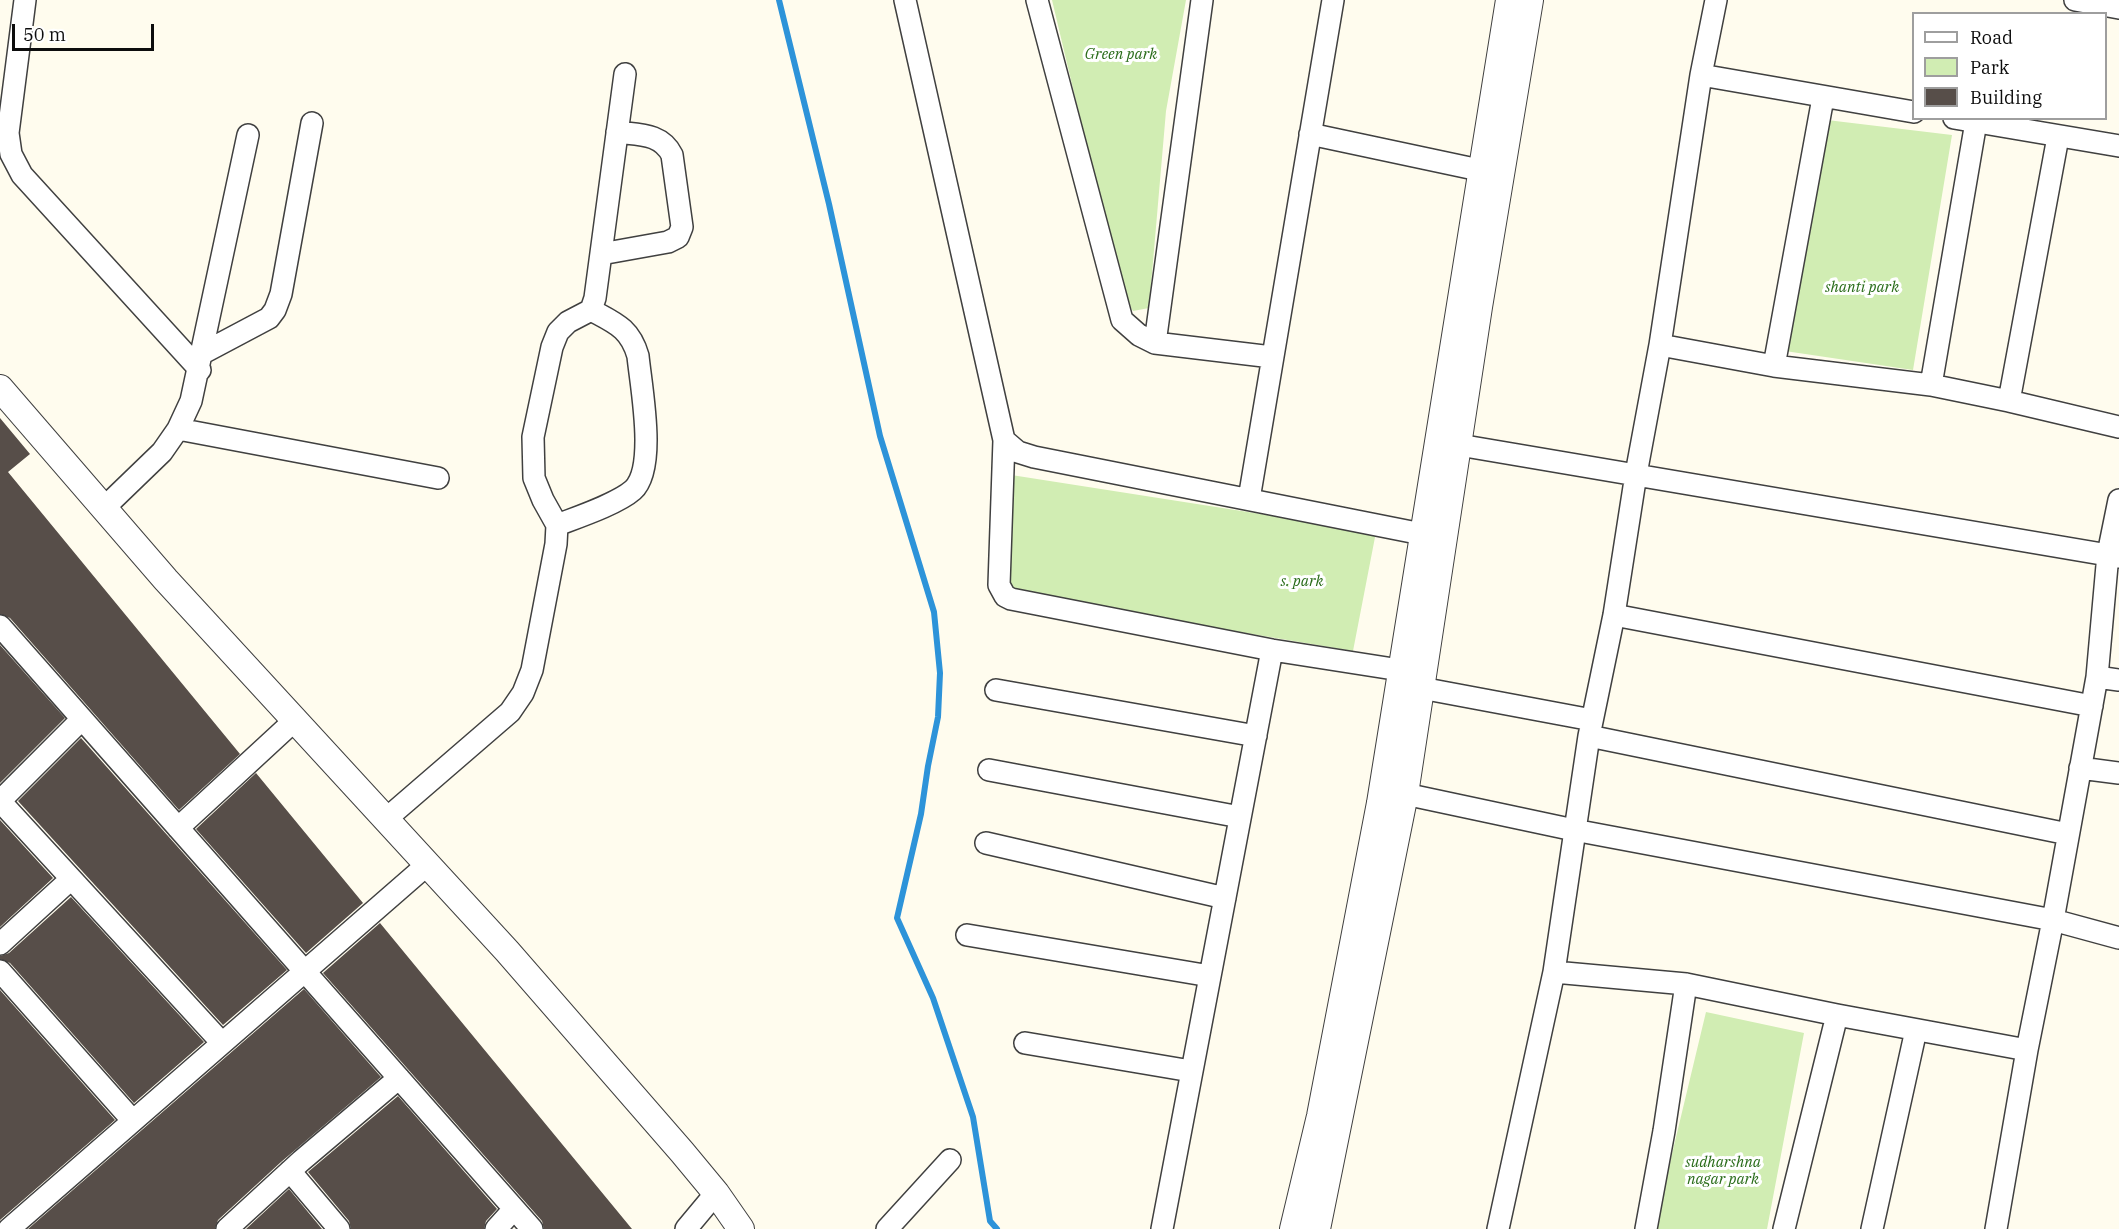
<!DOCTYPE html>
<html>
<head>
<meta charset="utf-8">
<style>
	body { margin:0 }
	#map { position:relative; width:2119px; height:1229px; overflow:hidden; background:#fffcee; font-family:"IBM Plex Serif",serif }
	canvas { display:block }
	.legend { position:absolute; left:1912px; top:12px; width:195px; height:108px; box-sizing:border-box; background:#fff; border:2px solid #9e9e9e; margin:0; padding:8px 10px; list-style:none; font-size:18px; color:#0d0d0d }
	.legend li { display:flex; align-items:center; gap:12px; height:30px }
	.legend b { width:30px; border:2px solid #9e9e9e }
	.scale { position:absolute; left:12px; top:24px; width:142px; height:27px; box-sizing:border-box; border:3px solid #0d0d0d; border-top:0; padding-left:8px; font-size:18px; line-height:21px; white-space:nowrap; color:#0d0d0d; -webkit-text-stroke:4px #fff; paint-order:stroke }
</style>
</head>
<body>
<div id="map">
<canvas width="2119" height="1229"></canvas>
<ul class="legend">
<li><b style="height:8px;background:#fff"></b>Road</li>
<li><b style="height:16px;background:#d1edb3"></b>Park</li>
<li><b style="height:16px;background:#574e49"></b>Building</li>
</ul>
<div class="scale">50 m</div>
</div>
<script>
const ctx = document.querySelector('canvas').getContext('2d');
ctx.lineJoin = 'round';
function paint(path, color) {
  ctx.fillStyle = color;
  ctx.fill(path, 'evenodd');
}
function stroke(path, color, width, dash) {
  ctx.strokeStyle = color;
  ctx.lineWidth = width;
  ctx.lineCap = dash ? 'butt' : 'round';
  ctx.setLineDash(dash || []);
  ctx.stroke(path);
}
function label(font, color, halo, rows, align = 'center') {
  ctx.font = font + ' "IBM Plex Serif",serif';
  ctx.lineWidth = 6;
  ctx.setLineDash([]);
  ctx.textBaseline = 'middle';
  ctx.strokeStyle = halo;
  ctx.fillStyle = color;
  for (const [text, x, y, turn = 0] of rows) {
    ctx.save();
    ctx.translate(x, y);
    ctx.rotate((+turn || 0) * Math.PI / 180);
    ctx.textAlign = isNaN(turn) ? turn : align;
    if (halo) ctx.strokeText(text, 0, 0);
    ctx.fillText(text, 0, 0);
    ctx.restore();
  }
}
const green = new Path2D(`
	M 1052,0 L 1186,0 L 1166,111 L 1149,308 L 1133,311 L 1122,295 Z
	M 1827,120 L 1952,135 L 1913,370 L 1785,351 Z
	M 1005,474 L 1376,532 L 1353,651 L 990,590 Z
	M 1706,1012 L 1804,1033 L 1767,1229 L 1654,1229 Z`);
const stream = new Path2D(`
	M 779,0 L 829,204 L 880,436 L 934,612 L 940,673 L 938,717 L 928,766 L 921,814 L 897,918 L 933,998 L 973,1117 L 990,1221 L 997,1229`);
const building = new Path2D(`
	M 0,418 L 30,454 L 8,472 L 240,754 L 179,810 L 10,618 L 0,614 Z
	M 0,645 L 65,718 L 0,783 Z
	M 81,738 L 287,970 L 223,1025 L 18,801 Z
	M 256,773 L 363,903 L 306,953 L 196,829 Z
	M 0,820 L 53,878 L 0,927 Z
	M 71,897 L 204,1042 L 134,1103 L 10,963 L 0,959 L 0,956 L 9,953 Z
	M 380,923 L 632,1229 L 544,1229 L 542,1221 L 323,973 Z
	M 304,989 L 381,1077 L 281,1162 L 218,1220 L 215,1229 L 28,1229 Z
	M 0,990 L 115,1120 L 0,1220 Z
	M 398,1096 L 497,1209 L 486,1221 L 484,1229 L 351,1229 L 349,1221 L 308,1172 Z
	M 289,1189 L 322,1229 L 246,1229 Z`);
const minor = new Path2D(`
	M 25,0 L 8,133 L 11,154 L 22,175 L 200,370
	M 905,0 L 1004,440 L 1018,452 L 1034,457 L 1437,537
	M 1037,0 L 1122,320 L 1139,335 L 1155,343 L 1272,357
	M 2075,0 L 2119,8
	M 1701,75 L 1914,112
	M 1954,118 L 2119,146
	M 1310,134 L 1498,174
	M 601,254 L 668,242 L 678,237 L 682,227 L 672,155 C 661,133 639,135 617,132
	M 1155,343 L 1202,0
	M 1660,345 L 1774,366 L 1931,385 L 2009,401 L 2119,427
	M 203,353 L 269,318 L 275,310 L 281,294 L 312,123
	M 1774,366 L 1823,98
	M 1931,385 L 1976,122
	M 2009,401 L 2058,137
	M 178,429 L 438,478
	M 1004,440 L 999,585 L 1005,596 L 1011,599 L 1272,650 L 1400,670
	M 1459,445 L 2119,557
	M 1249,499 L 1333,0
	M 104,508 L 162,452 L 178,429 L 191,401 L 248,135
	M 557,525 C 578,517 617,504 633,490 C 657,468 641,387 638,356 C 630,328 615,323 591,310
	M 1614,615 L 2092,706
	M 0,626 L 532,1229
	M 2097,677 L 2119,680
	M 1421,688 L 1592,720
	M 996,690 L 1256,736
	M 82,719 L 0,801 L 222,1043
	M 1589,736 L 2068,834
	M 2080,768 L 2119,773
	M 989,770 L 1240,817
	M 1405,794 L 1574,830 L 2053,920 L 2119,938
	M 386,819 L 510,712 L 523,693 L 532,670 L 556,544 L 557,525 L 543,500 L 534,478 L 533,437 L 552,347 L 558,332 L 568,322 L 591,310 L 595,298 L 625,74
	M 178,828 L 295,720
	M 986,843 L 1225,898
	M 967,935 L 1210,976
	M 0,944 L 71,879
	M 0,971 L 133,1121
	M 1554,972 L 1686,984 L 1837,1015 L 2027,1050
	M 1025,1043 L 1191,1071
	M 290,1171 L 339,1229
	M 9,1229 L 428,864
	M 227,1229 L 301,1161 L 399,1078
	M 496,1229 L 514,1209
	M 686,1229 L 716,1193
	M 887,1229 L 950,1160
	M 1162,1229 L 1272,650
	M 1498,1229 L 1554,972 L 1589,736 L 1614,615 L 1636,474 L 1660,345 L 1701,75 L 1716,0
	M 1646,1229 L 1664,1131 L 1686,984
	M 1784,1229 L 1837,1015
	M 1872,1229 L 1916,1030
	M 1996,1229 L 2027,1050 L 2053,920 L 2097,677 L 2108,554 L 2119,500`);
const tertiary = new Path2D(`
	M 0,388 L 166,580 L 507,951 L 682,1152 L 716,1193 L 741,1229
	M 1293,1229 L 1320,1116 L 1380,803 L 1509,0
	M 1317,1229 L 1405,794 L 1479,307 L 1530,0`);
const parkNames = [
	["Green park",1121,55],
	["shanti park",1862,288],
	["s. park",1302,582],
	["sudharshna",1723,1163],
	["nagar park",1723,1180]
];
paint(green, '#d1edb3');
stroke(stream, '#2d93d9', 6);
paint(building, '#574e49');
stroke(minor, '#404040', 24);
stroke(tertiary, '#404040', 28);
stroke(minor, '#fff', 21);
stroke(tertiary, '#fff', 26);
label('italic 15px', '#286b18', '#fff', parkNames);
</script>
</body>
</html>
